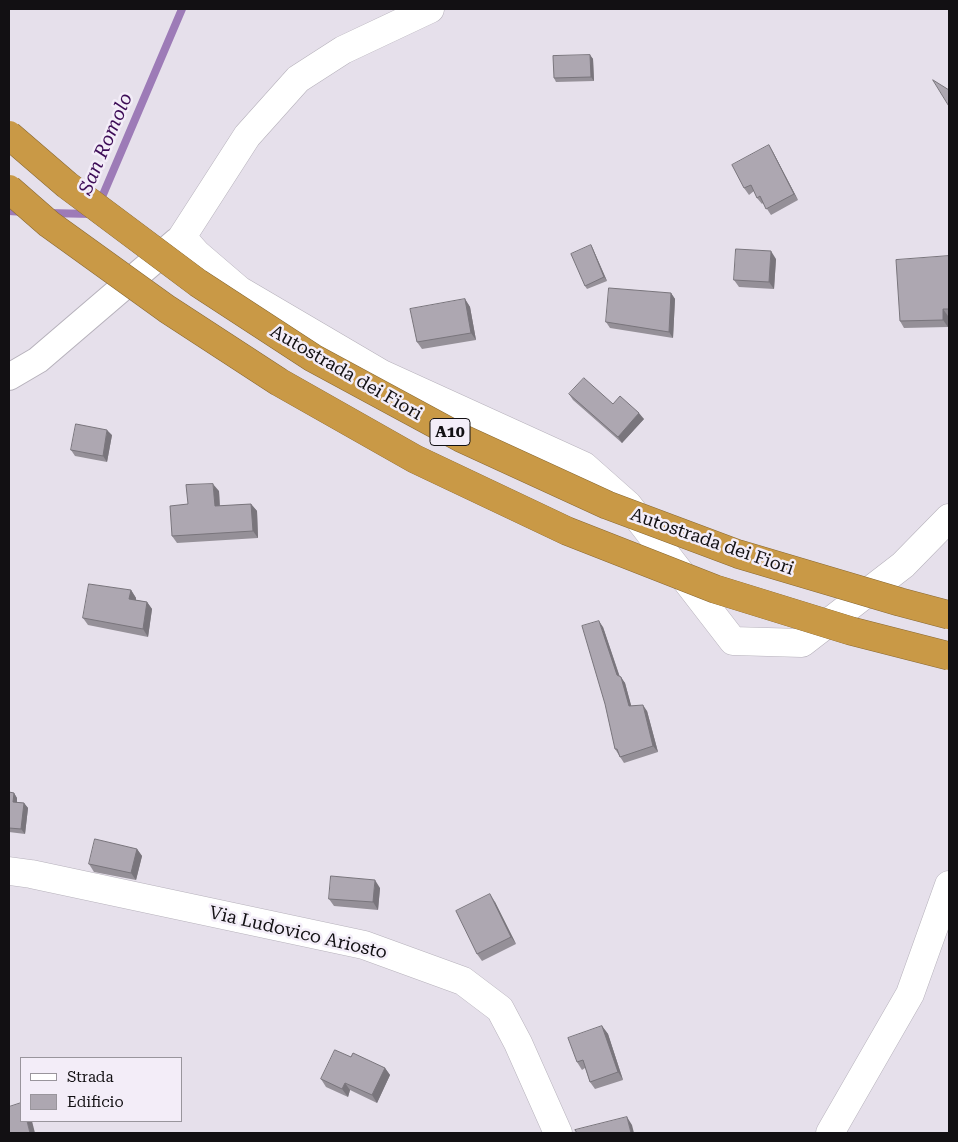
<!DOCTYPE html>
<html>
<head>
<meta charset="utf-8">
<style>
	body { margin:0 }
	#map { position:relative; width:958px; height:1142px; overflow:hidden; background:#e6e0eb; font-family:"Roboto Serif",serif }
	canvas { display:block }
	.frame { position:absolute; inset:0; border:10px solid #121013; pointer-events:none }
	.legend { position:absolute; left:20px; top:1057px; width:162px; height:65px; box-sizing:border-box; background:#f3edf8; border:1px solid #99959c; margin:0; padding:6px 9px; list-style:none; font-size:15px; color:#121013 }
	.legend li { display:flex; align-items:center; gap:10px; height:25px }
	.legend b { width:25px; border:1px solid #99959c }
</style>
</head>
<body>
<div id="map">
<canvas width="958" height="1142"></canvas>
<div class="frame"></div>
<ul class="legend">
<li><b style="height:6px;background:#fff"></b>Strada</li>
<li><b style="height:14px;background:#ada7b1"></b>Edificio</li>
</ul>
</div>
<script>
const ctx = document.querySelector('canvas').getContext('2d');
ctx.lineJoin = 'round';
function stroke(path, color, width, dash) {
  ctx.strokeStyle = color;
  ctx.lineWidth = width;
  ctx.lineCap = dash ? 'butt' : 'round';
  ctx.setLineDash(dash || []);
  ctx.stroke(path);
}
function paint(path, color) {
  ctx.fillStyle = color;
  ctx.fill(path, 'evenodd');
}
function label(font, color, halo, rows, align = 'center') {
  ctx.font = font + ' "Roboto Serif",serif';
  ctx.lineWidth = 5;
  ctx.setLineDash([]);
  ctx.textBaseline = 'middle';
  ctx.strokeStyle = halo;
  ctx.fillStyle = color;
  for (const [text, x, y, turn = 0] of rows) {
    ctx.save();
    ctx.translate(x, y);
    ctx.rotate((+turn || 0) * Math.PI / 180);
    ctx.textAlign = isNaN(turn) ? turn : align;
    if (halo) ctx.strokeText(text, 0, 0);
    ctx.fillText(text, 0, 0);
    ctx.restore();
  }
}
const stream = new Path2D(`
	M 99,204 L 182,9
	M 9,211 L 24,212
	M 48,213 L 92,214`);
const minor = new Path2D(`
	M 9,377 L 38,360 L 177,241`);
const tertiary = new Path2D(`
	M 430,9 L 343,50 L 298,79 L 247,136 L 182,237 L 197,254 L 239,290 L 382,374 L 584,466 L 628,505 L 733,641 L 802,643 L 903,565 L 949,518
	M 9,871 L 31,874 L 364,945 L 463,981 L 500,1009 L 518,1043 L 558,1133
	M 830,1133 L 910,994 L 949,885`);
const motorwayBridge = new Path2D(`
	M 9,135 L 67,185 L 198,283 L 313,358 L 461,438 L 607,505 L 738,554 L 900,602 L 949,615
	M 9,189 L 49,224 L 167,309 L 279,382 L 415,459 L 567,531 L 715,589 L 851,631 L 949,656`);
const wall = new Path2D(`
	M 590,55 L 593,59 L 594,81 L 556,82 L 554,78 Z
	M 769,145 L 773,152 L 798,200 L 771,215 L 763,203 L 762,204 L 757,198 L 754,191 L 749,195 L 744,188 Z
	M 591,245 L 593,249 L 607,281 L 587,289 L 585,286 Z
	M 949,256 L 949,316 L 948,316 L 948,327 L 904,328 L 900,321 Z
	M 776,259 L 774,289 L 739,287 L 734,280 Z
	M 671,293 L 675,299 L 673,338 L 610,328 L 606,322 Z
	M 465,299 L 470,307 L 476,340 L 422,349 L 417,342 Z
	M 569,394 L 613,404 L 644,419 L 622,443 L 573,400 Z
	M 112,435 L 107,462 L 75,456 L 71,450 Z
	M 219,491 L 220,506 L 251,504 L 257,511 L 258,538 L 177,543 L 172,536 L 188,504 Z
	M 131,590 L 136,598 L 136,600 L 147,602 L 152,609 L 148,637 L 88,625 L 83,618 Z
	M 603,627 L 620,677 L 625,683 L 631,706 L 647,711 L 658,752 L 624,763 L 615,749 Z
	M 9,792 L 14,793 L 17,798 L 17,802 L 24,803 L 28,808 L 25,834 L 9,832 Z
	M 137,849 L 142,856 L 136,880 L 94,872 L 89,864 Z
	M 380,888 L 378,910 L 334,906 L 329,899 Z
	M 495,902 L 516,944 L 482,961 L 477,954 Z
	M 602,1026 L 608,1034 L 623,1080 L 595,1089 L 590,1082 L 585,1068 L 582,1070 L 577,1062 Z
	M 351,1057 L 385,1068 L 390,1075 L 377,1103 L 350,1090 L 348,1097 L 326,1087 L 321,1079 Z`);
const shadedWall = new Path2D(`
	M 590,55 L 593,59 L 594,81 L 591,77 Z
	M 769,145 L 773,152 L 798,200 L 794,194 Z
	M 591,245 L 593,249 L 607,281 L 604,277 Z
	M 771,251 L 776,259 L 774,289 L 769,282 Z
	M 671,293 L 675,299 L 673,338 L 669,332 Z
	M 465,299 L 470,307 L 476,340 L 471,333 Z
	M 943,309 L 948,316 L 948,327 L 943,320 Z
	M 639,413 L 644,419 L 622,443 L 618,437 Z
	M 107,430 L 112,435 L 107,462 L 103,456 Z
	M 213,484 L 219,491 L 220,514 L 215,506 Z
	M 251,504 L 257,511 L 258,538 L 253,531 Z
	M 131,590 L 136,598 L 135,606 L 129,599 Z
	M 147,602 L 152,609 L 148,637 L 143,629 Z
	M 599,621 L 603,627 L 621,681 L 617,675 Z
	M 621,677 L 625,683 L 633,712 L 629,706 Z
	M 643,705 L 647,711 L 658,752 L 653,746 Z
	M 14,793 L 17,798 L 17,807 L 13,802 Z
	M 24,803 L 28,808 L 25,834 L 21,829 Z
	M 137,849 L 142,856 L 136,880 L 131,873 Z
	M 375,880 L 380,888 L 378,910 L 373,902 Z
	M 490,894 L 495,902 L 516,944 L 511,937 Z
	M 602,1026 L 608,1034 L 623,1080 L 618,1072 Z
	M 385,1068 L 390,1075 L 377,1103 L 372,1095 Z
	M 345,1083 L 350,1090 L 348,1097 L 342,1089 Z
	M 627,1117 L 632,1125 L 634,1133 L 631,1133 Z
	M 27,1121 L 32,1121 L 35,1133 L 30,1133 Z`);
const building = new Path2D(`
	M 590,55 L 591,77 L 554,78 L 553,56 Z
	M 933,80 L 949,90 L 949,106 Z
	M 769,145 L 794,194 L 766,209 L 760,196 L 757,198 L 751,185 L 744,188 L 732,165 Z
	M 591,245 L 604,277 L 585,286 L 571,254 Z
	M 736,249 L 771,251 L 769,282 L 734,280 Z
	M 949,256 L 949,309 L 943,309 L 943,320 L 900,321 L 896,260 Z
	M 609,288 L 671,293 L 669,332 L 606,322 Z
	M 465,299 L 471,333 L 417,342 L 410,309 Z
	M 584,378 L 613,404 L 620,396 L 639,413 L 618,437 L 569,394 Z
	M 76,424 L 107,430 L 103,456 L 71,450 Z
	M 213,484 L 215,506 L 251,504 L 253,531 L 172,536 L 170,506 L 188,504 L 186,485 Z
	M 89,584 L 131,590 L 129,599 L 147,602 L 143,629 L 83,618 Z
	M 599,621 L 617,675 L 621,677 L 629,706 L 643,705 L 653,746 L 620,757 L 617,749 L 615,749 L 605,704 L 582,626 Z
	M 9,792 L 14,793 L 13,802 L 24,803 L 21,829 L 9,828 Z
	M 95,839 L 137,849 L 131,873 L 89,864 Z
	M 331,876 L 375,880 L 373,902 L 329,899 Z
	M 490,894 L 511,937 L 477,954 L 456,911 Z
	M 602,1026 L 618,1072 L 590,1082 L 583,1060 L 577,1062 L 568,1038 Z
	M 335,1050 L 351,1057 L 353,1053 L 385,1068 L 372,1095 L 345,1083 L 342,1089 L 321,1079 Z
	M 21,1103 L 21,1121 L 27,1121 L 30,1133 L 9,1133 L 9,1107 Z
	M 627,1117 L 631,1133 L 577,1133 L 575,1130 Z`);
const shields = [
	[450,432,40]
];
const shieldNames = [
	["A10",450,432]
];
const streetNames = [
	["Autostrada dei Fiori",346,373,30],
	["Autostrada dei Fiori",712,542,19],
	["Via Ludovico Ariosto",298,933,13]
];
const waterNames = [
	["San Romolo",106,144,-67]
];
stroke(stream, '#9d7bb7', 8);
stroke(minor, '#b6b1bb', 28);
stroke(tertiary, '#b6b1bb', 29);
stroke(minor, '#fff', 26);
stroke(tertiary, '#fff', 28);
stroke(motorwayBridge, '#896934', 29, []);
stroke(motorwayBridge, '#c99946', 28);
paint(wall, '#959098');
paint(shadedWall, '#79757c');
paint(building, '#ada7b1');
stroke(building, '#79757c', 1);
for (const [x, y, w] of shields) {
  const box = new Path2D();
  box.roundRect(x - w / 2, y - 13.5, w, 27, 4);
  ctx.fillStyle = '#f3edf8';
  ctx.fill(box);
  stroke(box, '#121013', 1);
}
label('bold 16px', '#121013', null, shieldNames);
label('18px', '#121013', '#f3edf8', streetNames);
label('italic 19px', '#3c0b56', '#f3edf8', waterNames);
</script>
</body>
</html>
